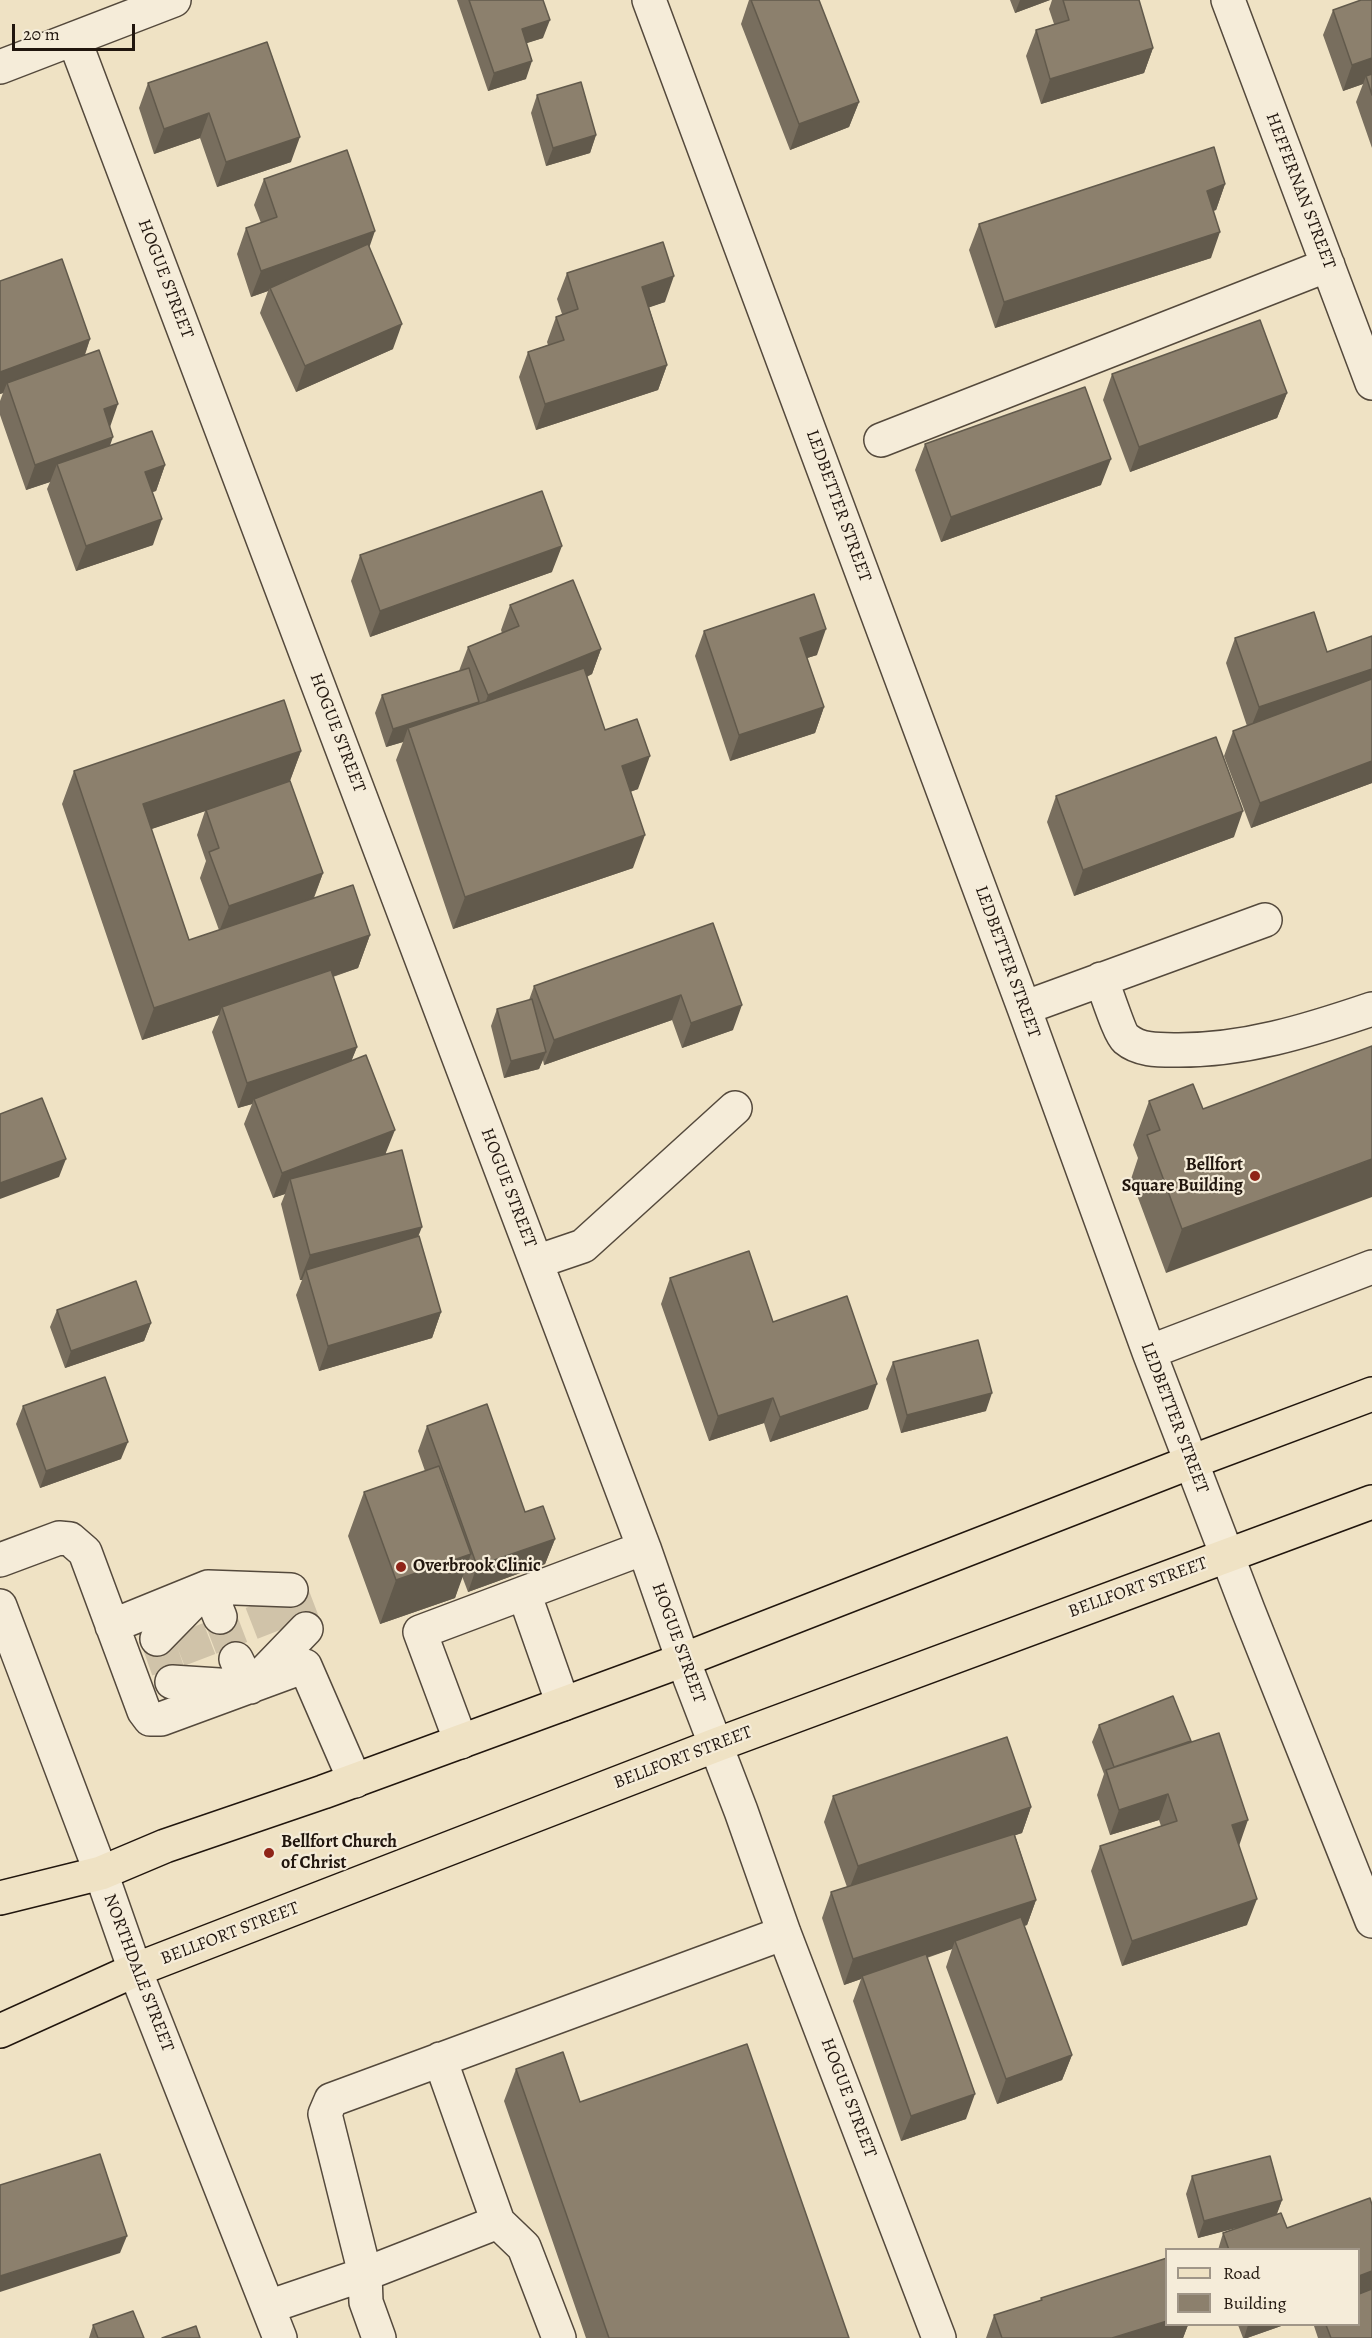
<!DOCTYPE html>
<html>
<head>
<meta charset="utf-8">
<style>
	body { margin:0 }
	#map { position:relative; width:1372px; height:2338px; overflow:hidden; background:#efe2c4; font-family:Alegreya,serif }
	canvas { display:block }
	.legend { position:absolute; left:1165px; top:2248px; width:195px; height:78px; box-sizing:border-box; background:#f5ecd9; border:2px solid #a09688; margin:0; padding:8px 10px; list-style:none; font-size:18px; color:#21160e }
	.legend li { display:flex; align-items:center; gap:12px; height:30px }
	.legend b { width:30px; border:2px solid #a09688 }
	.scale { position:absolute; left:12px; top:24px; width:123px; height:27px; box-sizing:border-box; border:3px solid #21160e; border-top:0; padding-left:8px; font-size:18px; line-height:21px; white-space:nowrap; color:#21160e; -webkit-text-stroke:4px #f5ecd9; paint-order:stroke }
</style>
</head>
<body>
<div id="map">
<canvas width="1372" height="2338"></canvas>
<ul class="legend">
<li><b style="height:8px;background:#efe2c4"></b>Road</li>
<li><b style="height:16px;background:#8c806d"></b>Building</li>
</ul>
<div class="scale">20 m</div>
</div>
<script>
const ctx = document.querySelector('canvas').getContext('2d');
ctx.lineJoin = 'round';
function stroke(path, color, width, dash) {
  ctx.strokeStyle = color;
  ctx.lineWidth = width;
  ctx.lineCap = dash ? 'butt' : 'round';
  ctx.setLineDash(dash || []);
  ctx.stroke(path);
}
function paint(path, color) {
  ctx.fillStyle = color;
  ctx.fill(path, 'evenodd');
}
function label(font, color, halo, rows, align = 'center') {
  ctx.font = font + ' Alegreya,serif';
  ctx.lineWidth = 4.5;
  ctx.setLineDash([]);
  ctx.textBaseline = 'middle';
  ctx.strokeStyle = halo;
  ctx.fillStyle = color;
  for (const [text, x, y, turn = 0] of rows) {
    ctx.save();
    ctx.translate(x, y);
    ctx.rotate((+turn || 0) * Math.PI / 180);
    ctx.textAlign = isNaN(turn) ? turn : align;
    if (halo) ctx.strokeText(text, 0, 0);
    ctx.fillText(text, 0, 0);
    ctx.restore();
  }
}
const minorTunnel = new Path2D(`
	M 291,1590 L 306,1629
	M 261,1602 L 277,1643
	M 220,1617 L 236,1659
	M 188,1629 L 203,1668
	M 157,1639 L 172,1682`);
const minor = new Path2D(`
	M 649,0 L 1024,1008 L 1149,1352 L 1248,1610 L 1372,1921
	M 1228,0 L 1372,383
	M 74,39 L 644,1548 L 683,1660 L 741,1811 L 784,1933 L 939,2338
	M 0,67 L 174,0
	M 881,440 L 1328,265
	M 1101,979 C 1106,990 1119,1033 1126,1039 C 1139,1050 1157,1050 1174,1050 C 1243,1051 1307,1031 1372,1009
	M 1024,1008 L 1265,920
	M 536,1262 L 583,1246 L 735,1108
	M 1149,1352 L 1372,1267
	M 0,1560 L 59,1538 L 70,1539 L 85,1552 L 144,1711 L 150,1719 L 161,1719 L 305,1666 L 355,1781
	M 208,1587 L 220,1617
	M 524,1593 L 563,1704
	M 0,1606 L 101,1873 L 135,1970 L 280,2338
	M 112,1626 L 208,1587 L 291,1590
	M 157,1639 L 198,1597
	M 236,1659 L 250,1687
	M 172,1682 L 250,1687 L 306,1629
	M 461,1742 L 420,1632 L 644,1548
	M 440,2059 L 498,2222 L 524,2247 L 559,2338
	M 268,2307 L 365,2274 L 498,2222
	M 379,2338 L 366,2302 L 365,2274 L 325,2114 L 331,2100 L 784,1933`);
const major = new Path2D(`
	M 0,1898 L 101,1873 L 165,1846 L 323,1792 L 683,1660 L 1191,1462 L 1372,1394
	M 0,2031 L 135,1970 L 716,1745 L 1372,1502`);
const wall = new Path2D(`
	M 457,0 L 543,0 L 543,38 L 526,43 L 526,79 L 488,91 Z
	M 749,0 L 819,0 L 859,102 L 849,127 L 790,150 L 741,24 Z
	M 1010,0 L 1050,0 L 1015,13 Z
	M 1052,0 L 1139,0 L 1153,48 L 1144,73 L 1041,104 L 1026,56 L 1036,30 L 1054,24 L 1049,9 Z
	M 1372,0 L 1372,148 L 1356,102 L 1363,84 L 1343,91 L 1323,35 L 1333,10 Z
	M 267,42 L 291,162 L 217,187 L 200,138 L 154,154 L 139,108 L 148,83 Z
	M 537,95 L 596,135 L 590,153 L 546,166 L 531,113 Z
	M 264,179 L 369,248 L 393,349 L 296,392 L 260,313 L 268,291 L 251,297 L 237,254 L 246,228 L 261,223 L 254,205 Z
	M 1225,184 L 1216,210 L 1213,211 L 1211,258 L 995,328 L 969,250 L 979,224 Z
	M 567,273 L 665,302 L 649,307 L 667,365 L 658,390 L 536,430 L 519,377 L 528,352 L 548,345 L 547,342 L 556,317 L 562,314 L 557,299 Z
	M 0,281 L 90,339 L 85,355 L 110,427 L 110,445 L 165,465 L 156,491 L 152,492 L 153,545 L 76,571 L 47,489 L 50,482 L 26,490 L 0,415 L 0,401 L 3,393 L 0,394 Z
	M 1112,374 L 1287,393 L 1277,418 L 1130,472 L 1103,400 Z
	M 925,444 L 1101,485 L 941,542 L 915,470 Z
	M 360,555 L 552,572 L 370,637 L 351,581 Z
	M 510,605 L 601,649 L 592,674 L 587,677 L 605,730 L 638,789 L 630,792 L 633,868 L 453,929 L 396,760 L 403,742 L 386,747 L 375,713 L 382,695 L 459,671 L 468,647 L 502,633 L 501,630 Z
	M 704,631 L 817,655 L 807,658 L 824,707 L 815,733 L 730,761 L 695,656 Z
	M 1372,636 L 1372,783 L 1251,828 L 1224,756 L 1233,731 L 1247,726 L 1226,663 L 1235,638 L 1327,652 Z
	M 301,751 L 290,781 L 323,873 L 314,898 L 370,935 L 358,968 L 333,977 L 357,1047 L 351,1061 L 418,1237 L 441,1312 L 432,1338 L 319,1371 L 296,1295 L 302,1280 L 300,1280 L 281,1204 L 285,1194 L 273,1198 L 244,1124 L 252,1104 L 238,1108 L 212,1032 L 219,1015 L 142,1040 L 62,804 L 74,771 ZM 205,811 L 197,835 L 206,861 L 200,878 L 219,930 L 189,940 L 151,829 Z
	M 1056,796 L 1234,837 L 1074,896 L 1047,822 Z
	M 713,923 L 733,1030 L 682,1048 L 672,1020 L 544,1065 L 543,1060 L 539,1069 L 504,1078 L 491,1026 L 497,1009 L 529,1000 L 534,986 Z
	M 1372,1046 L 1166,1273 L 1131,1179 L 1138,1158 L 1133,1145 L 1149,1101 L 1203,1109 Z
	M 670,1278 L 773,1322 L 868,1409 L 770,1442 L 764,1423 L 709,1441 L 661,1304 Z
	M 57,1310 L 151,1323 L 144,1341 L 65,1368 L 50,1327 Z
	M 893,1362 L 986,1411 L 901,1433 L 886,1379 Z
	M 23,1406 L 121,1459 L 40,1488 L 16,1424 Z
	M 427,1426 L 555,1539 L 545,1564 L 468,1592 L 462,1576 L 455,1598 L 380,1624 L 348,1536 L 364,1492 L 425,1471 L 418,1451 Z
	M 1099,1725 L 1190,1742 L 1239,1845 L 1247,1925 L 1122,1966 L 1091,1871 L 1100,1846 L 1161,1826 L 1159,1820 L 1110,1835 L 1097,1795 L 1104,1774 L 1092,1742 Z
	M 833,1796 L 1031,1807 L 1022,1833 L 1015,1835 L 1036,1900 L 1027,1925 L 1024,1926 L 1072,2055 L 1062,2080 L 997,2104 L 946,1967 L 952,1949 L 927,1958 L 966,2119 L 901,2141 L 853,2001 L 861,1979 L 844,1985 L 822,1918 L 831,1892 L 847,1887 L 824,1822 Z
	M 516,2069 L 580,2102 L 849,2338 L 586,2338 L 504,2101 Z
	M 1270,2156 L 1282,2200 L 1277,2214 L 1281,2213 L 1287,2228 L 1370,2198 L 1372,2205 L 1372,2338 L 1318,2338 L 1314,2326 L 1314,2325 L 1359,2325 L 1359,2250 L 1218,2250 L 1223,2233 L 1239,2227 L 1198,2238 L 1186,2194 L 1192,2176 Z
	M 1041,2298 L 1167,2325 L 1188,2325 L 1183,2338 L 986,2338 L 994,2315 L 1040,2301 Z
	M 93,2325 L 144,2338 L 89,2338 Z
	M 1238,2325 L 1284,2325 L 1247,2338 L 1243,2338 Z`);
const shadedWall = new Path2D(`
	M 1020,0 L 1050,0 L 1015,13 Z
	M 550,20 L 543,38 L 515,47 L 522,29 Z
	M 1153,48 L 1144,73 L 1041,104 L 1050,79 Z
	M 1372,58 L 1372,81 L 1366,76 L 1363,84 L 1343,91 L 1352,65 Z
	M 532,61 L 526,79 L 488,91 L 494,73 Z
	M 859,102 L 849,127 L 790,150 L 799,124 Z
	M 209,113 L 200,138 L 154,154 L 164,129 Z
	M 596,135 L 590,153 L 546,166 L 553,148 Z
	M 300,137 L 291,162 L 217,187 L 226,162 Z
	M 1225,184 L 1216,210 L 1197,216 L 1207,191 Z
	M 375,231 L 366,257 L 270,288 L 268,291 L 251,297 L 261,271 Z
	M 1220,232 L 1211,258 L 995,328 L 1004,302 Z
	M 674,276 L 665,302 L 633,313 L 642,287 Z
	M 402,324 L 393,349 L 296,392 L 305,366 Z
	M 90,339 L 81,365 L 7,383 L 3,393 L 0,394 L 0,372 Z
	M 667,365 L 658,390 L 536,430 L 545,404 Z
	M 1287,393 L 1277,418 L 1130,472 L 1139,447 Z
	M 118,404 L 109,430 L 104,409 Z
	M 113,437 L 104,463 L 57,464 L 50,482 L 26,490 L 35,465 Z
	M 1111,459 L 1101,485 L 941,542 L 951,517 Z
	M 165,465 L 156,491 L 136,497 L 145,472 Z
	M 162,519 L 153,545 L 76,571 L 86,546 Z
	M 562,546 L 552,572 L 370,637 L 380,611 Z
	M 826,629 L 817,655 L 791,663 L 800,638 Z
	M 601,649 L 592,674 L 479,721 L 488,695 Z
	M 1372,669 L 1372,691 L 1249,732 L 1259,707 Z
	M 479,702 L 473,720 L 408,728 L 403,742 L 386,747 L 393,729 Z
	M 824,707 L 815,733 L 730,761 L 739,735 Z
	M 301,751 L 289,783 L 131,836 L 143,804 Z
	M 650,756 L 638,789 L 610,799 L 622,766 Z
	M 1372,761 L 1372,783 L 1251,828 L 1260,803 Z
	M 1243,811 L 1234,837 L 1074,896 L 1083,870 Z
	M 645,835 L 633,868 L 453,929 L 465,897 Z
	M 323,873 L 313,899 L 219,932 L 229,906 Z
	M 370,935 L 358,968 L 224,1013 L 222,1007 L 219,1015 L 142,1040 L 154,1008 Z
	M 681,995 L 672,1020 L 544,1065 L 554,1040 Z
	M 742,1005 L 733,1030 L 682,1048 L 691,1023 Z
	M 357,1047 L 347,1072 L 254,1099 L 252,1104 L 238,1108 L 247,1083 Z
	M 546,1052 L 539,1069 L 504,1078 L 511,1061 Z
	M 395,1130 L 385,1155 L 290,1179 L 285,1194 L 273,1198 L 282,1173 Z
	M 66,1159 L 59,1177 L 0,1199 L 0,1183 Z
	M 1372,1159 L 1372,1197 L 1166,1273 L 1182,1229 Z
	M 422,1227 L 412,1252 L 306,1270 L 302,1280 L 300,1280 L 310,1255 Z
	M 441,1312 L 432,1338 L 319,1371 L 328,1346 Z
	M 151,1323 L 144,1341 L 65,1368 L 71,1351 Z
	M 877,1384 L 868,1409 L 770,1442 L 780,1417 Z
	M 992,1393 L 986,1411 L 901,1433 L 907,1415 Z
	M 773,1398 L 764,1423 L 709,1441 L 718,1416 Z
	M 128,1442 L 121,1459 L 40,1488 L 46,1471 Z
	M 555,1539 L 545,1564 L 468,1592 L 477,1566 Z
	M 471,1554 L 455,1598 L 380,1624 L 396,1580 Z
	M 1168,1794 L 1159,1820 L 1110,1835 L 1119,1810 Z
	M 1031,1807 L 1022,1833 L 848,1892 L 858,1866 Z
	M 1248,1820 L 1239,1846 L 1232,1825 Z
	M 1257,1899 L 1247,1925 L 1122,1966 L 1132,1941 Z
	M 1036,1900 L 1027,1925 L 958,1948 L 955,1941 L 952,1949 L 863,1978 L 862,1976 L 861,1979 L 844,1985 L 853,1959 Z
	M 1072,2055 L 1062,2080 L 997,2104 L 1006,2079 Z
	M 975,2094 L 966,2119 L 901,2141 L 911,2116 Z
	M 1282,2200 L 1275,2218 L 1198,2238 L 1204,2221 Z
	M 127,2236 L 120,2253 L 0,2292 L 0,2276 Z
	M 1372,2271 L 1372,2293 L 1359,2298 L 1359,2276 Z
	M 1167,2321 L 1167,2325 L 1188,2325 L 1183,2338 L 1112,2338 Z
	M 1248,2325 L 1284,2325 L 1247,2338 L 1244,2338 Z`);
const building = new Path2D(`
	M 469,0 L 543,0 L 550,20 L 522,29 L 532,61 L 494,73 Z
	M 751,0 L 819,0 L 859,102 L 799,124 Z
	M 1063,0 L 1139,0 L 1153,48 L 1050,79 L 1036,30 L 1069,20 Z
	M 1361,0 L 1372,0 L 1372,58 L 1352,65 L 1333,10 Z
	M 267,42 L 300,137 L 226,162 L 209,113 L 164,129 L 148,83 Z
	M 1372,74 L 1372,95 L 1366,76 Z
	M 581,82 L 596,135 L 553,148 L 537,95 Z
	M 1214,147 L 1225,184 L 1207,191 L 1220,232 L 1004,302 L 979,224 Z
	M 347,150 L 375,231 L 261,271 L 246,228 L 277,217 L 264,179 Z
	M 663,242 L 674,276 L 642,287 L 667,365 L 545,404 L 528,352 L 564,340 L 556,317 L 578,309 L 567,273 Z
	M 368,244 L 402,324 L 305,366 L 270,288 Z
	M 62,259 L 90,339 L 0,372 L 0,281 Z
	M 1260,320 L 1287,393 L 1139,447 L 1112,374 Z
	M 99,350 L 118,404 L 104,409 L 113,437 L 35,465 L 7,383 Z
	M 1085,387 L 1111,459 L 951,517 L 925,444 Z
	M 152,431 L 165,465 L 145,472 L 162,519 L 86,546 L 57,464 Z
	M 542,491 L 562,546 L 380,611 L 360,555 Z
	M 573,580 L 601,649 L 488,695 L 468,647 L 519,626 L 510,605 Z
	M 814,594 L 826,629 L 800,638 L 824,707 L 739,735 L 704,631 Z
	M 1314,612 L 1327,652 L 1372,636 L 1372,669 L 1259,707 L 1235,638 Z
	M 469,668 L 479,702 L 393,729 L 382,695 Z
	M 584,668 L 605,730 L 637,719 L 650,756 L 622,766 L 645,835 L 465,897 L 408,728 Z
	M 1372,679 L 1372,761 L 1260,803 L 1233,731 Z
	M 284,700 L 301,751 L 143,804 L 189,940 L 353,885 L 370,935 L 154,1008 L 74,771 Z
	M 1216,737 L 1243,811 L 1083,870 L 1056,796 Z
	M 290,781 L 323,873 L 229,906 L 209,852 L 219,848 L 206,810 Z
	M 713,923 L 742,1005 L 691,1023 L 681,995 L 554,1040 L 534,986 Z
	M 331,970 L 357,1047 L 247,1083 L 222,1007 Z
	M 532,999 L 546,1052 L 511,1061 L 497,1009 Z
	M 1372,1046 L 1372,1159 L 1182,1229 L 1147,1135 L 1160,1130 L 1149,1101 L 1193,1084 L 1203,1109 Z
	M 366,1055 L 395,1130 L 282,1173 L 254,1099 Z
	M 42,1098 L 66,1159 L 0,1183 L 0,1114 Z
	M 402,1150 L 422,1227 L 310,1255 L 290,1179 Z
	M 419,1236 L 441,1312 L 328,1346 L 306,1270 Z
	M 749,1251 L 773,1322 L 847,1296 L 877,1384 L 780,1417 L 773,1398 L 718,1416 L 670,1278 Z
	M 136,1281 L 151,1323 L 71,1351 L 57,1310 Z
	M 978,1340 L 992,1393 L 907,1415 L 893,1362 Z
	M 105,1377 L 128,1442 L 46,1471 L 23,1406 Z
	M 487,1404 L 525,1512 L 543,1506 L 555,1539 L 477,1566 L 427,1426 Z
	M 439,1466 L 471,1554 L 396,1580 L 364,1492 Z
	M 1173,1696 L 1191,1741 L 1114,1767 L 1099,1725 Z
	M 1219,1733 L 1248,1820 L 1232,1825 L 1257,1899 L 1132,1941 L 1100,1846 L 1177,1821 L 1168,1794 L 1119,1810 L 1106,1770 Z
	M 1007,1737 L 1031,1807 L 858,1866 L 833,1796 Z
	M 1014,1834 L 1036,1900 L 853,1959 L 831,1892 Z
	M 1021,1917 L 1072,2055 L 1006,2079 L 955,1941 Z
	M 926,1954 L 975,2094 L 911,2116 L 862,1976 Z
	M 747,2044 L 849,2338 L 609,2338 L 516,2069 L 563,2052 L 580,2102 Z
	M 100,2154 L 127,2236 L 0,2276 L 0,2185 Z
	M 1270,2156 L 1282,2200 L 1204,2221 L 1192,2176 Z
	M 1370,2198 L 1372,2205 L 1372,2271 L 1359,2276 L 1359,2250 L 1229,2250 L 1223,2233 L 1281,2213 L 1287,2228 Z
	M 1167,2258 L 1167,2321 L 1112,2338 L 1002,2338 L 994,2315 L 1042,2300 L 1041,2298 Z
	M 1372,2289 L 1372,2338 L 1331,2338 L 1326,2325 L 1359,2325 L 1359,2294 Z
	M 133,2311 L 144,2338 L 98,2338 L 93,2325 Z
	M 196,2326 L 200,2338 L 162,2338 Z`);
const markers = [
	[1255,1176,6,"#8f2418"],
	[401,1567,6,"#8f2418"],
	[269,1853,6,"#8f2418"]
];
const streetNames = [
	["HEFFERNAN STREET",1300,191,69],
	["HOGUE STREET",165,279,69],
	["LEDBETTER STREET",838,506,70],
	["HOGUE STREET",337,733,69],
	["LEDBETTER STREET",1007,962,70],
	["HOGUE STREET",508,1188,69],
	["LEDBETTER STREET",1174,1418,69],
	["BELLFORT STREET",1138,1588,-20],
	["HOGUE STREET",678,1643,70],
	["BELLFORT STREET",683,1758,-21],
	["BELLFORT STREET",230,1934,-21],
	["NORTHDALE STREET",138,1973,69],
	["HOGUE STREET",848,2098,69]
];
const poiNames = [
	["Bellfort",1243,1166,"right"],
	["Square Building",1243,1187,"right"],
	["Overbrook Clinic",413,1567],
	["Bellfort Church",281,1843],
	["of Christ",281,1864]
];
stroke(minorTunnel, '#d0c3a9', 33, [33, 16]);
stroke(minor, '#54493c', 36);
stroke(major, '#21160e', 36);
stroke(minor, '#f5ecd9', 33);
stroke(major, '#efe2c4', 33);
paint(wall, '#786e5e');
paint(shadedWall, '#625a4c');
paint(building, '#8c806d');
stroke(building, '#625a4c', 1.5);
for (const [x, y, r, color] of markers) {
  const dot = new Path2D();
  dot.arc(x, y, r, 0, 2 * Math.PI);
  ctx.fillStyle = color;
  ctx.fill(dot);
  stroke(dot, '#f5ecd9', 2);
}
label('18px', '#21160e', '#f5ecd9', streetNames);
label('bold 18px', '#21160e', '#f5ecd9', poiNames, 'left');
</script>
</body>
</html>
